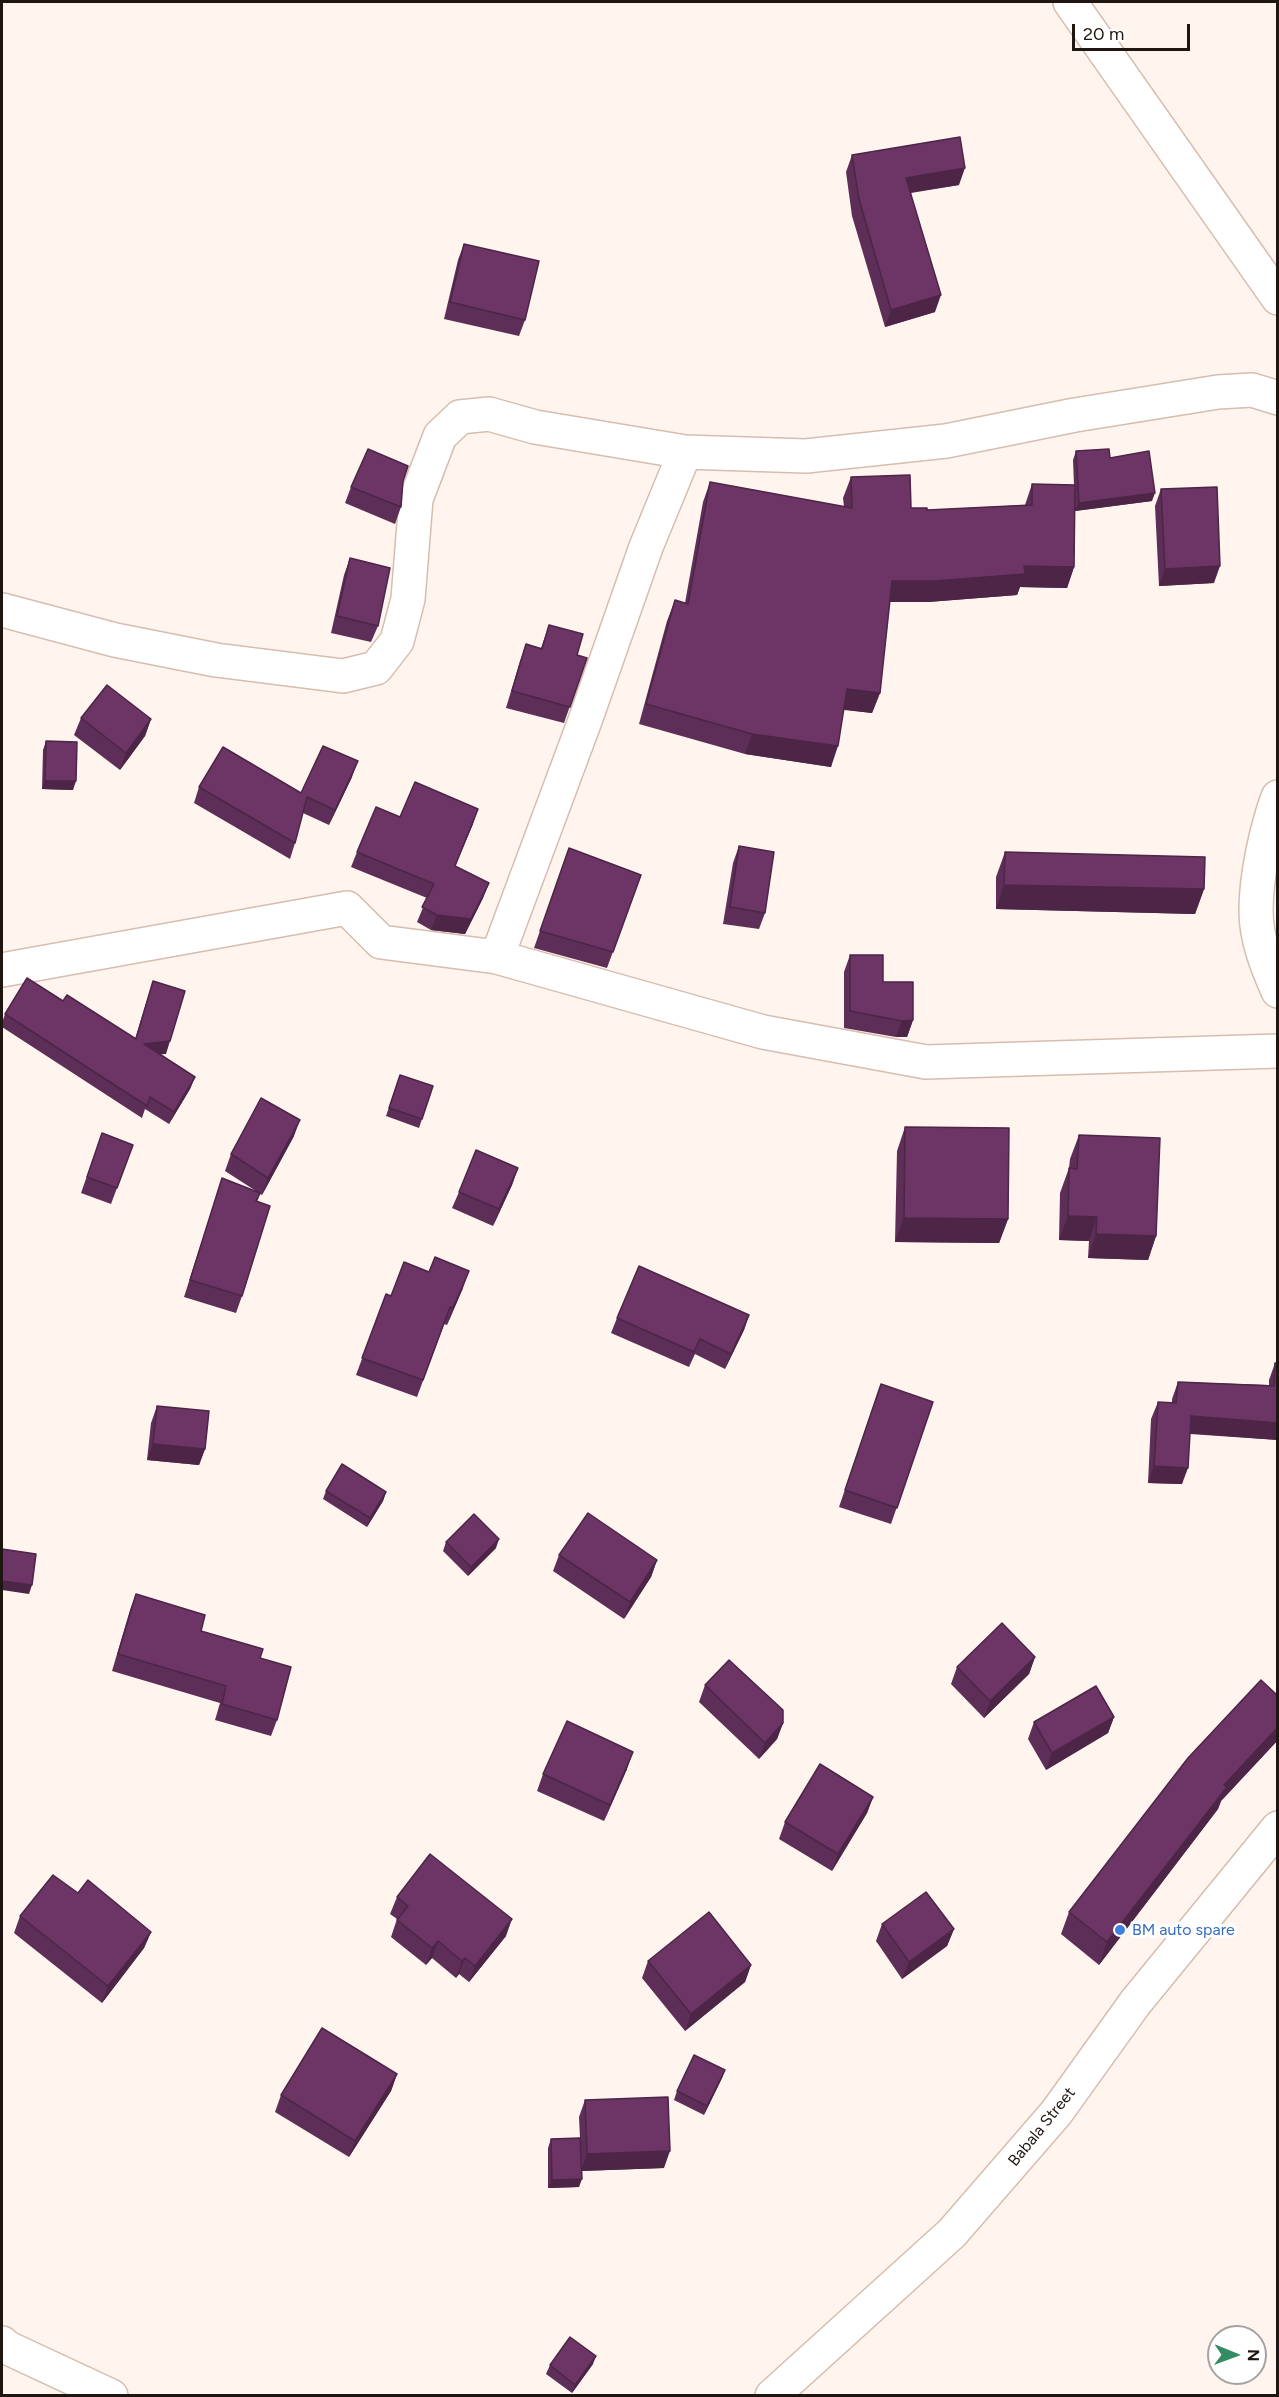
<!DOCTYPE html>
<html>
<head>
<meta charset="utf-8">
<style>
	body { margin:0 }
	#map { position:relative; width:1279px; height:2397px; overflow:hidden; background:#fff4ee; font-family:Figtree,sans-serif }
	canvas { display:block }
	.frame { position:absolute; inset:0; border:3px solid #1f1611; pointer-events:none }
	.north { position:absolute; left:1207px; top:2325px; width:60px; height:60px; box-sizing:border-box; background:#fff; border:2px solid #a5a2a0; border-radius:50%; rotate:91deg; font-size:16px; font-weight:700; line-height:24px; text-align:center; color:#1f1611 }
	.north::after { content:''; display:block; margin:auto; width:21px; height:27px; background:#338d62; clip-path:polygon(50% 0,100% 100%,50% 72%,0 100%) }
	.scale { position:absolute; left:1072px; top:24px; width:118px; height:27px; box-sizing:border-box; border:3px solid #1f1611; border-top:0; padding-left:8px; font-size:18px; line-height:21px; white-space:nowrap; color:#1f1611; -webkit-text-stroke:4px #fff; paint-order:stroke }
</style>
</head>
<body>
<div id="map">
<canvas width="1279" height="2397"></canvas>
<div class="frame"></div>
<div class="north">N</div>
<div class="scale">20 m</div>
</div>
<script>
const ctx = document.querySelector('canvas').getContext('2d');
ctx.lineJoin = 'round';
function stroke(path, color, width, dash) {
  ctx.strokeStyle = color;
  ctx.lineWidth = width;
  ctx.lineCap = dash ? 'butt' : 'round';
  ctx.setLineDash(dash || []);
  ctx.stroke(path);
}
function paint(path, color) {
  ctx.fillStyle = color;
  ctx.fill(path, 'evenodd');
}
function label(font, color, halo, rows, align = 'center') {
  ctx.font = font + ' Figtree,sans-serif';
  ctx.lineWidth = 6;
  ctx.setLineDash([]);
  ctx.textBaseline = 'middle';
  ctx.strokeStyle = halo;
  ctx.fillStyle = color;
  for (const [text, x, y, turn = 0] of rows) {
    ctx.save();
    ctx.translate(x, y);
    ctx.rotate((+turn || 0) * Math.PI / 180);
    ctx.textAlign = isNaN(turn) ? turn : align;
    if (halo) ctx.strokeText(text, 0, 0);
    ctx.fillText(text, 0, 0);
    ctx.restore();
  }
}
const minor = new Path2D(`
	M 2,610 L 115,640 L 216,660 L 343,676 L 376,668 L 397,641 L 408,599 L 416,499 L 440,436 L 460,417 L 489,414 L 535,427 L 685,452 L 806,456 L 946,441 L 1075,415 L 1218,392 L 1252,390 L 1278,398
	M 497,957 L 586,718 L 646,547 L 685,452
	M 2,970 L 347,908 L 381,942 L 497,957 L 763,1032 L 926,1062 L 1278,1051
	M 2,2343 L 8,2348 L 111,2396`);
const tertiary = new Path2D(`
	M 1070,2 L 1278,298
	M 1278,797 C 1266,830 1256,876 1256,911 C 1256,939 1267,966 1278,991
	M 772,2396 L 952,2233 L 1056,2113 L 1135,2003 L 1278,1828`);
const wall = new Path2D(`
	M 852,155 L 959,185 L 911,193 L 935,312 L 885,327 L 852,216 L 846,172 Z
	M 464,244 L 525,320 L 519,336 L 444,319 L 458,260 Z
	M 1076,451 L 1110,458 L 1152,501 L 1075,511 L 1075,505 L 1074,567 L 1067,588 L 1020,587 L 1017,595 L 928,602 L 890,602 L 880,693 L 872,713 L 844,710 L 831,767 L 745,754 L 639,724 L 667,621 L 675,600 L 685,603 L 703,502 L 710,482 L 844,507 L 843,498 L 851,477 L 911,508 L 927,510 L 1025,505 L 1032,484 L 1074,485 L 1073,460 Z
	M 403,481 L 401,507 L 395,524 L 345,503 L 351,487 Z
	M 1161,489 L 1214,583 L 1159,586 L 1155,506 Z
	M 350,558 L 378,626 L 371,642 L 331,633 L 344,575 Z
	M 549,625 L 577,655 L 587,658 L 564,723 L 506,708 L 520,661 L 526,644 L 541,648 Z
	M 81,718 L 151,719 L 145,736 L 120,770 L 74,735 Z
	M 46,741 L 73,790 L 42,789 L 43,750 Z
	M 352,777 L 329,825 L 303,813 L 295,843 L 290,859 L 194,803 L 199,787 L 301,793 Z
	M 400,817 L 473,824 L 455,866 L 489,883 L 483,898 L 465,934 L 431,930 L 417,922 L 427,898 L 351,867 L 357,852 Z
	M 739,846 L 765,913 L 759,929 L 723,924 L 733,863 Z
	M 569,848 L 641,875 L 607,968 L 534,948 Z
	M 1005,852 L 1204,889 L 1195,914 L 996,909 L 996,877 Z
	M 850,955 L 913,1020 L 907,1037 L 896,1037 L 844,1028 L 844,972 Z
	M 153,981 L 166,1054 L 160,1054 L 195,1077 L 190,1089 L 169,1124 L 145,1109 L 142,1118 L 2,1027 L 2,1023 L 5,1014 L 63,1001 L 135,1039 Z
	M 400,1075 L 433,1086 L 419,1128 L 386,1116 Z
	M 905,1127 L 1008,1219 L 999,1243 L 895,1242 L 897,1151 Z
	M 102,1133 L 133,1145 L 111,1204 L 81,1193 Z
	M 1079,1135 L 1156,1236 L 1148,1260 L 1088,1258 L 1089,1241 L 1059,1240 L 1060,1193 L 1069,1168 L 1070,1159 Z
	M 294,1136 L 262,1195 L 260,1194 L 257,1202 L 242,1296 L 236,1313 L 184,1297 L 222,1178 L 256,1191 L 225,1171 L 231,1154 Z
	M 518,1168 L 512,1185 L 493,1226 L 452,1208 L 459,1192 Z
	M 463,1288 L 447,1325 L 444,1324 L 417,1397 L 356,1375 L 386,1294 L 391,1296 Z
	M 749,1315 L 744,1330 L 725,1369 L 695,1354 L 689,1367 L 611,1333 L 617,1318 Z
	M 1275,1363 L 1278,1363 L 1278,1440 L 1190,1434 L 1182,1484 L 1148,1483 L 1151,1419 L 1158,1402 L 1172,1403 L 1172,1399 L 1178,1382 L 1269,1385 L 1269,1380 Z
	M 881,1384 L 933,1402 L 891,1524 L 839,1507 Z
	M 157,1406 L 205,1449 L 199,1465 L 147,1460 L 151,1423 Z
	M 326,1491 L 386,1492 L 383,1501 L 367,1527 L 323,1499 Z
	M 446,1542 L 496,1548 L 468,1576 L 443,1551 Z
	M 559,1555 L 657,1560 L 651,1577 L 624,1619 L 553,1571 Z
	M 136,1594 L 201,1631 L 260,1658 L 277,1720 L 271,1736 L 215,1720 L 220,1703 L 112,1671 L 130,1610 Z
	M 1035,1657 L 1029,1674 L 984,1718 L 951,1684 L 957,1667 Z
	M 705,1685 L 783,1723 L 777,1739 L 759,1759 L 699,1702 Z
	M 1278,1696 L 1278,1740 L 1221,1801 L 1218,1809 L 1099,1965 L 1061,1934 L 1069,1912 Z
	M 1114,1717 L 1108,1733 L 1046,1770 L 1028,1739 L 1034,1722 Z
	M 627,1769 L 604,1821 L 537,1791 L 543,1774 Z
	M 873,1797 L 867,1813 L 832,1871 L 779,1839 L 785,1822 Z
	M 397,1897 L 506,1936 L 469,1982 L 459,1974 L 456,1978 L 432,1958 L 426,1965 L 391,1937 L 397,1919 L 390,1914 Z
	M 20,1916 L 151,1932 L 144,1948 L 102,2003 L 14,1933 Z
	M 882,1924 L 954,1929 L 947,1946 L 902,1979 L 876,1941 Z
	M 648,1961 L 751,1965 L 745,1982 L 685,2031 L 642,1978 Z
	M 725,2070 L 722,2078 L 704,2115 L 674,2100 L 677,2091 Z
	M 397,2074 L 391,2091 L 349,2157 L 275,2112 L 281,2095 Z
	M 585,2100 L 664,2168 L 581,2171 L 579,2187 L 548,2188 L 548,2148 L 551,2139 L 580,2138 L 579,2117 Z
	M 593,2364 L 572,2393 L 546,2374 L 550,2365 Z`);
const shadedWall = new Path2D(`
	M 965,168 L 959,185 L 900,194 L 906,178 Z
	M 941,295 L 935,312 L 885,327 L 891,310 Z
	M 1155,493 L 1152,501 L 1075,511 L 1079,503 Z
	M 1024,566 L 1074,567 L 1067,588 L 1020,587 L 1017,595 L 928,602 L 885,602 L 892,581 Z
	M 1220,566 L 1214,583 L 1159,586 L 1165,569 Z
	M 847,689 L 880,693 L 872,713 L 840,709 Z
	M 151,719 L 145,736 L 120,770 L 126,753 Z
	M 752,734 L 838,746 L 831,767 L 745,754 Z
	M 358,761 L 352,777 L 329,825 L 335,810 Z
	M 45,781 L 76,781 L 73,790 L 42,789 Z
	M 478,809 L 473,824 L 449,880 L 455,866 Z
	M 489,883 L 483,898 L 465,934 L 431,930 L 437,915 Z
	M 1004,885 L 1204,889 L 1195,914 L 996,909 Z
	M 913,1020 L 907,1037 L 896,1037 L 902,1021 Z
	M 170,1041 L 166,1054 L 140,1056 L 144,1044 Z
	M 195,1077 L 190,1089 L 169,1124 L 174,1112 Z
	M 300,1120 L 294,1136 L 262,1195 L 268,1178 Z
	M 518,1168 L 512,1185 L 493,1226 L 499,1209 Z
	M 1068,1216 L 1097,1217 L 1089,1241 L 1059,1240 Z
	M 904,1218 L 1008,1219 L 999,1243 L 895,1242 Z
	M 1096,1234 L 1156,1236 L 1148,1260 L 1088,1258 Z
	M 469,1271 L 463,1288 L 447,1325 L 453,1308 Z
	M 749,1315 L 744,1330 L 725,1369 L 731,1354 Z
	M 1191,1416 L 1278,1423 L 1278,1440 L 1185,1433 Z
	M 153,1444 L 205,1449 L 199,1465 L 147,1460 Z
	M 1154,1466 L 1188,1468 L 1182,1484 L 1148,1483 Z
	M 386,1492 L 383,1501 L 367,1527 L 370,1518 Z
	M 499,1539 L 496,1548 L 468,1576 L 471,1567 Z
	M 657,1560 L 651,1577 L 624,1619 L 630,1602 Z
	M 2,1581 L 32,1585 L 29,1594 L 2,1590 Z
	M 1035,1657 L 1029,1674 L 984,1718 L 990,1701 Z
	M 1114,1717 L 1108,1733 L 1046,1770 L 1052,1753 Z
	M 783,1723 L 777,1739 L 759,1759 L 765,1743 Z
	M 1278,1727 L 1278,1740 L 1221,1801 L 1218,1809 L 1099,1965 L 1107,1942 L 1224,1785 Z
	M 633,1752 L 627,1769 L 604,1821 L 610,1805 Z
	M 873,1797 L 867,1813 L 832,1871 L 838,1854 Z
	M 512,1919 L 506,1936 L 469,1982 L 475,1966 Z
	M 954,1929 L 947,1946 L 902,1979 L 909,1962 Z
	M 151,1932 L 144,1948 L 102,2003 L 108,1986 Z
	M 438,1941 L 432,1958 L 426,1965 L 432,1948 Z
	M 465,1958 L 459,1974 L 456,1978 L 462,1961 Z
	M 751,1965 L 745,1982 L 685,2031 L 691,2014 Z
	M 725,2070 L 722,2078 L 704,2115 L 707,2106 Z
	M 397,2074 L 391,2091 L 349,2157 L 355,2141 Z
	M 670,2151 L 664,2168 L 581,2171 L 587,2154 Z
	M 582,2179 L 579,2187 L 548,2188 L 552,2180 Z
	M 596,2356 L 593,2364 L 572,2393 L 575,2385 Z`);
const building = new Path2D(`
	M 960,137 L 965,168 L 906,178 L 941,295 L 891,310 L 859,199 L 852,155 Z
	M 464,244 L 539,261 L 525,320 L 450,302 Z
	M 368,449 L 408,466 L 403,481 L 401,507 L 351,487 Z
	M 1109,449 L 1110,458 L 1149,451 L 1155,493 L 1079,503 L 1076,451 Z
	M 910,475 L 911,508 L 927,508 L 927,510 L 1032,505 L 1032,484 L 1075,485 L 1074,567 L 1024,566 L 1025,574 L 935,581 L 892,581 L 880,693 L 847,689 L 838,746 L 752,734 L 646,704 L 675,600 L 688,604 L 710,482 L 852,508 L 851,477 Z
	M 1217,487 L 1220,566 L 1165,569 L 1161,489 Z
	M 350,558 L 390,568 L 378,626 L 337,616 Z
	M 549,625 L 583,634 L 577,655 L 587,658 L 570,707 L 512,691 L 526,644 L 542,649 Z
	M 107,685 L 151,719 L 126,753 L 81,718 Z
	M 46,741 L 77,742 L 76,781 L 45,781 Z
	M 323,746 L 358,761 L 335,810 L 307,797 L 295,843 L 199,787 L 223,747 L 301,793 Z
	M 415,782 L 478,809 L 455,866 L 489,883 L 471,919 L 437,915 L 422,907 L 434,884 L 357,852 L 376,807 L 400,817 Z
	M 739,846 L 774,852 L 765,913 L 730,907 Z
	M 569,848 L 641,875 L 613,952 L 540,931 Z
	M 1005,852 L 1205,857 L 1204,889 L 1004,885 Z
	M 850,955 L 883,955 L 883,982 L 913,982 L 913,1020 L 902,1021 L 850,1011 Z
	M 27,978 L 63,1001 L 67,995 L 136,1039 L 153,981 L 185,991 L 170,1041 L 144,1044 L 195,1077 L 174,1112 L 150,1097 L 147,1106 L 5,1014 Z
	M 400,1075 L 433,1086 L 422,1119 L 389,1108 Z
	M 261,1098 L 300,1120 L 268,1178 L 231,1154 Z
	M 905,1127 L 1009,1128 L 1008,1219 L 904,1218 Z
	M 102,1133 L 133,1145 L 117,1188 L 87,1177 Z
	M 1079,1135 L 1160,1138 L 1156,1236 L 1096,1234 L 1097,1217 L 1068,1216 L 1069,1168 L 1077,1169 Z
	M 476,1150 L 518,1168 L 499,1209 L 459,1192 Z
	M 222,1178 L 260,1193 L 256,1201 L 270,1206 L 242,1296 L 190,1280 Z
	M 435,1257 L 469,1271 L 453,1308 L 450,1307 L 423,1380 L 362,1358 L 386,1294 L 391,1296 L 404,1262 L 429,1272 Z
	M 639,1266 L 749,1315 L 731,1354 L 700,1339 L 694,1352 L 617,1318 Z
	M 1275,1363 L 1278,1363 L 1278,1423 L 1191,1416 L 1188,1468 L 1154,1466 L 1158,1402 L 1176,1403 L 1178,1382 L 1274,1386 Z
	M 881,1384 L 933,1402 L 897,1508 L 845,1490 Z
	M 157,1406 L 209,1411 L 205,1449 L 153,1444 Z
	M 342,1464 L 386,1492 L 370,1518 L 326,1491 Z
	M 588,1513 L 657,1560 L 630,1602 L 559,1555 Z
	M 474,1514 L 499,1539 L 471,1567 L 446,1542 Z
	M 2,1549 L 36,1554 L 32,1585 L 2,1581 Z
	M 136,1594 L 205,1615 L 201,1631 L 263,1649 L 260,1658 L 291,1667 L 277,1720 L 222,1704 L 226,1686 L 118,1654 Z
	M 1002,1623 L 1035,1657 L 990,1701 L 957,1667 Z
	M 729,1660 L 783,1710 L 783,1723 L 765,1743 L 705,1685 Z
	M 1261,1680 L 1278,1696 L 1278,1727 L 1224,1785 L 1227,1787 L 1107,1942 L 1069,1912 L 1188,1758 Z
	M 1096,1686 L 1114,1717 L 1052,1753 L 1034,1722 Z
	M 567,1721 L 633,1752 L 610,1805 L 543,1774 Z
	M 820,1764 L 873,1797 L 838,1854 L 785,1822 Z
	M 430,1854 L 512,1919 L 475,1966 L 465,1958 L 462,1961 L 438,1941 L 432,1948 L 397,1920 L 408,1906 L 397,1897 Z
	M 53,1875 L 78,1893 L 88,1880 L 151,1932 L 108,1986 L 20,1916 Z
	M 926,1892 L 954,1929 L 909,1962 L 882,1924 Z
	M 709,1912 L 751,1965 L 691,2014 L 648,1961 Z
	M 322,2028 L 397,2074 L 355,2141 L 281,2095 Z
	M 694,2055 L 725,2070 L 707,2106 L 677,2091 Z
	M 668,2097 L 670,2151 L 587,2154 L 585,2100 Z
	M 580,2138 L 582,2179 L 552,2180 L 551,2139 Z
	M 570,2337 L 596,2356 L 575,2385 L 550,2365 Z`);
const markers = [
	[1120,1930,6,"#3f7fe0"]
];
const shopNames = [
	["BM auto spare",1132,1930]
];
const streetNames = [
	["Babala Street",1042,2127,-51]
];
stroke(minor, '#d6bdaf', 36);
stroke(tertiary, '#d6bdaf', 36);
stroke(minor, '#fff', 33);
stroke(tertiary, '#fff', 33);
paint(wall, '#5d2e57');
paint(shadedWall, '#4c2547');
paint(building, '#6c3565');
stroke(building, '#4c2547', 1.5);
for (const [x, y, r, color] of markers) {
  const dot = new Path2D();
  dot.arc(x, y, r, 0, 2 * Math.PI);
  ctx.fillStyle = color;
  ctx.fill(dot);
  stroke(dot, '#fff', 2);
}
label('16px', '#366cbe', '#fff', shopNames, 'left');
label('16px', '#1f1611', '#fff', streetNames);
</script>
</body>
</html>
